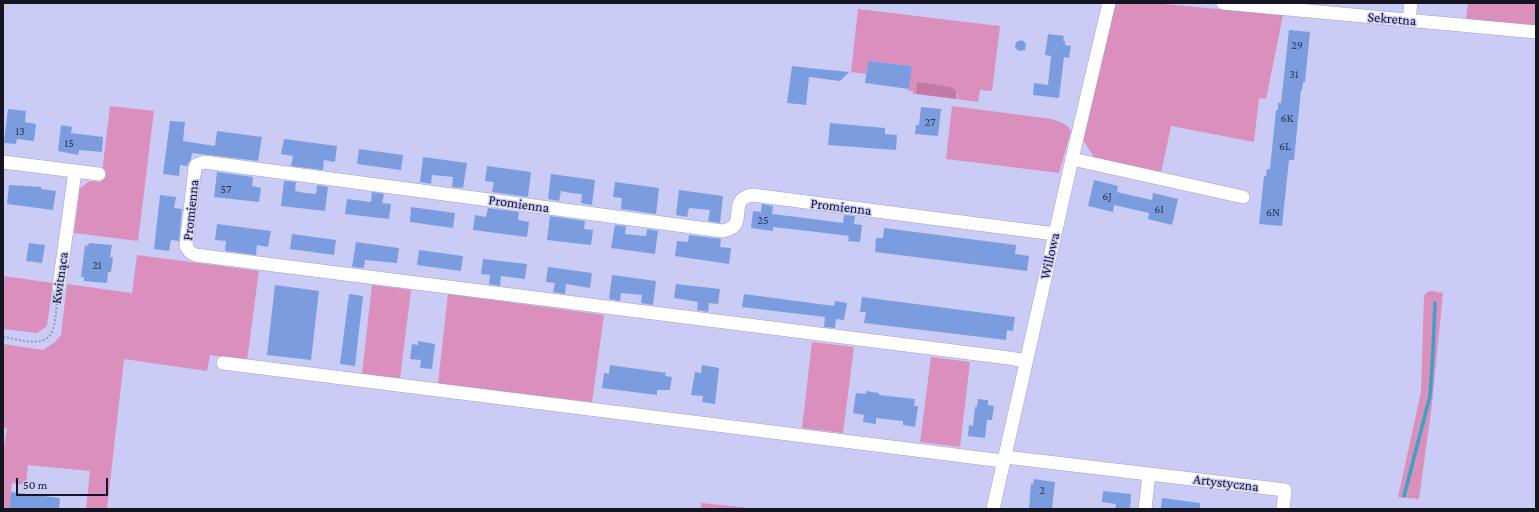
<!DOCTYPE html>
<html>
<head>
<meta charset="utf-8">
<style>
	body { margin:0 }
	#map { position:relative; width:1539px; height:512px; overflow:hidden; background:#caccf6; font-family:"Crimson Pro",serif }
	canvas { display:block }
	.frame { position:absolute; inset:0; border:4px solid #141423; pointer-events:none }
	.scale { position:absolute; left:16px; top:478px; width:92px; height:18px; box-sizing:border-box; border:2px solid #141423; border-top:0; padding-left:5px; font-size:12px; line-height:14px; white-space:nowrap; color:#141423; -webkit-text-stroke:3px #caccf6; paint-order:stroke }
</style>
</head>
<body>
<div id="map">
<canvas width="1539" height="512"></canvas>
<div class="frame"></div>
<div class="scale">50 m</div>
</div>
<script>
const ctx = document.querySelector('canvas').getContext('2d');
ctx.lineJoin = 'round';
function paint(path, color) {
  ctx.fillStyle = color;
  ctx.fill(path, 'evenodd');
}
function stroke(path, color, width, dash) {
  ctx.strokeStyle = color;
  ctx.lineWidth = width;
  ctx.lineCap = dash ? 'butt' : 'round';
  ctx.setLineDash(dash || []);
  ctx.stroke(path);
}
function label(font, color, halo, rows, align = 'center') {
  ctx.font = font + ' "Crimson Pro",serif';
  ctx.lineWidth = 3;
  ctx.setLineDash([]);
  ctx.textBaseline = 'middle';
  ctx.strokeStyle = halo;
  ctx.fillStyle = color;
  for (const [text, x, y, turn = 0] of rows) {
    ctx.save();
    ctx.translate(x, y);
    ctx.rotate((+turn || 0) * Math.PI / 180);
    ctx.textAlign = isNaN(turn) ? turn : align;
    if (halo) ctx.strokeText(text, 0, 0);
    ctx.fillText(text, 0, 0);
    ctx.restore();
  }
}
const green = new Path2D(`
	M 1116,3 L 1153,3 L 1283,15 L 1266,99 L 1259,98 L 1254,142 L 1171,126 L 1161,173 L 1094,157 L 1083,140 L 1113,4 Z
	M 1468,3 L 1536,3 L 1536,27 L 1466,20 Z
	M 858,9 L 1000,26 L 992,91 L 980,90 L 978,102 L 956,99 L 957,94 L 918,82 L 916,94 L 913,94 L 913,91 L 908,91 L 912,66 L 868,61 L 866,74 L 851,72 Z
	M 110,106 L 154,111 L 138,241 L 74,233 L 80,188 L 90,181 L 101,182 Z
	M 952,106 L 1052,119 C 1059,122 1067,123 1071,131 L 1059,173 L 946,159 Z
	M 137,255 L 259,271 L 247,360 L 210,355 L 207,371 L 124,359 L 107,509 L 86,509 L 90,471 L 28,465 L 26,485 L 12,483 L 9,509 L 3,509 L 3,453 L 7,428 L 3,427 L 3,344 L 43,350 L 55,342 L 61,335 L 67,284 L 132,293 Z
	M 3,276 L 53,283 L 47,326 L 37,333 L 3,329 Z
	M 372,285 L 411,290 L 400,378 L 362,374 Z
	M 1432,291 L 1443,293 L 1432,404 L 1419,499 L 1398,497 L 1421,392 L 1424,296 L 1427,292 Z
	M 448,294 L 604,315 L 592,402 L 438,384 Z
	M 812,342 L 854,347 L 843,433 L 802,428 Z
	M 931,357 L 970,362 L 960,447 L 920,442 Z
	M 701,503 L 760,509 L 701,509 Z`);
const forest = new Path2D(`
	M 917,82 L 951,87 L 956,91 L 956,99 L 916,94 Z`);
const stream = new Path2D(`
	M 1404,496 L 1430,396 L 1433,351 L 1435,303`);
const building = new Path2D(`
	M 1289,30 L 1310,32 L 1305,82 L 1303,82 L 1302,90 L 1301,90 L 1294,160 L 1289,160 L 1282,226 L 1259,224 L 1264,176 L 1266,176 L 1267,169 L 1270,169 L 1276,110 L 1278,110 L 1278,103 L 1281,103 Z
	M 1048,34 L 1064,36 L 1063,41 L 1065,41 L 1065,45 L 1071,46 L 1069,58 L 1064,57 L 1059,98 L 1033,95 L 1034,83 L 1048,85 L 1051,56 L 1045,55 Z
	M 1022,40 L 1026,44 L 1025,50 L 1019,51 L 1015,48 L 1016,42 Z
	M 868,61 L 912,66 L 909,89 L 865,83 Z
	M 792,66 L 809,68 L 849,72 L 840,81 L 809,77 L 806,105 L 787,103 Z
	M 921,107 L 941,109 L 938,136 L 915,134 L 916,125 L 919,125 Z
	M 8,109 L 26,111 L 25,122 L 36,124 L 34,141 L 17,139 L 16,144 L 4,143 Z
	M 170,121 L 185,122 L 183,141 L 215,146 L 217,131 L 262,137 L 258,161 L 192,153 L 191,159 L 187,166 L 180,165 L 179,176 L 163,174 Z
	M 830,123 L 885,128 L 885,134 L 897,135 L 896,150 L 828,145 Z
	M 61,125 L 72,127 L 71,133 L 103,137 L 102,152 L 79,150 L 78,155 L 58,151 Z
	M 284,139 L 337,146 L 335,162 L 324,160 L 323,170 L 291,166 L 293,156 L 281,154 Z
	M 359,149 L 403,155 L 401,170 L 357,164 Z
	M 423,157 L 467,163 L 463,188 L 452,187 L 453,177 L 443,176 L 432,175 L 431,184 L 420,182 Z
	M 487,166 L 531,172 L 528,197 L 492,192 L 494,182 L 485,181 Z
	M 217,172 L 253,177 L 252,186 L 261,188 L 259,202 L 214,197 Z
	M 551,174 L 595,180 L 592,205 L 581,203 L 582,194 L 571,193 L 561,191 L 559,201 L 548,199 Z
	M 1094,180 L 1118,186 L 1117,192 L 1134,196 L 1152,200 L 1153,193 L 1178,199 L 1172,225 L 1148,219 L 1149,213 L 1114,205 L 1113,212 L 1088,206 Z
	M 284,181 L 296,182 L 295,191 L 305,193 L 316,194 L 317,185 L 328,187 L 325,211 L 281,206 Z
	M 615,182 L 659,188 L 656,214 L 621,209 L 622,198 L 613,197 Z
	M 9,185 L 41,187 L 41,189 L 56,191 L 53,210 L 7,204 Z
	M 679,190 L 723,196 L 720,223 L 708,221 L 710,210 L 689,208 L 687,217 L 676,215 Z
	M 372,192 L 384,194 L 382,203 L 391,204 L 389,219 L 345,214 L 347,199 L 371,202 Z
	M 160,195 L 176,197 L 174,208 L 182,209 L 179,241 L 171,240 L 169,251 L 154,249 Z
	M 762,204 L 773,206 L 772,214 L 797,217 L 843,223 L 844,215 L 855,216 L 854,224 L 862,225 L 860,242 L 848,241 L 849,236 L 817,232 L 773,227 L 773,231 L 751,228 L 753,211 L 761,212 Z
	M 411,207 L 455,213 L 453,228 L 410,222 Z
	M 488,208 L 519,212 L 518,220 L 529,222 L 527,237 L 473,230 L 475,215 L 486,217 Z
	M 550,216 L 585,221 L 584,229 L 593,230 L 591,245 L 547,240 Z
	M 217,224 L 271,231 L 268,247 L 257,245 L 256,255 L 225,251 L 226,241 L 215,240 Z
	M 615,225 L 626,226 L 625,234 L 635,235 L 646,236 L 647,229 L 658,231 L 655,254 L 611,248 Z
	M 884,228 L 1016,245 L 1015,254 L 1029,256 L 1027,271 L 875,252 L 876,238 L 883,238 Z
	M 292,234 L 336,240 L 334,255 L 290,249 Z
	M 689,235 L 721,239 L 720,247 L 731,248 L 729,264 L 675,256 L 677,241 L 688,242 Z
	M 356,242 L 399,248 L 397,263 L 365,260 L 364,268 L 352,267 Z
	M 29,243 L 45,245 L 42,263 L 26,261 Z
	M 89,243 L 112,245 L 110,257 L 113,257 L 111,272 L 108,272 L 107,283 L 84,281 L 84,277 L 81,277 L 85,245 L 88,246 Z
	M 419,250 L 463,256 L 461,271 L 417,265 Z
	M 483,259 L 527,264 L 525,279 L 501,276 L 500,286 L 489,284 L 490,275 L 481,274 Z
	M 548,267 L 592,273 L 590,288 L 566,284 L 565,294 L 553,292 L 555,283 L 546,282 Z
	M 612,275 L 656,281 L 653,305 L 641,303 L 642,295 L 632,294 L 621,293 L 620,301 L 609,299 Z
	M 676,284 L 720,289 L 718,304 L 709,303 L 708,312 L 697,310 L 698,302 L 674,298 Z
	M 275,285 L 319,291 L 311,360 L 267,355 Z
	M 349,294 L 363,296 L 355,366 L 340,364 Z
	M 744,294 L 834,306 L 835,301 L 847,303 L 844,320 L 836,319 L 835,328 L 824,327 L 825,317 L 742,307 Z
	M 862,297 L 1015,317 L 1013,331 L 1007,330 L 1006,340 L 864,323 L 866,312 L 860,312 Z
	M 418,341 L 435,344 L 432,369 L 420,368 L 421,360 L 410,359 L 412,344 L 418,345 Z
	M 610,365 L 666,373 L 665,376 L 672,377 L 670,390 L 657,390 L 657,395 L 602,388 L 604,373 L 609,374 Z
	M 702,365 L 719,368 L 715,404 L 702,402 L 703,396 L 691,395 L 695,372 L 701,373 Z
	M 866,391 L 879,393 L 879,395 L 915,399 L 914,406 L 918,406 L 915,427 L 903,425 L 903,421 L 876,418 L 876,424 L 863,422 L 864,415 L 853,413 L 856,393 L 866,394 Z
	M 978,399 L 988,400 L 988,405 L 994,406 L 992,420 L 987,420 L 985,438 L 968,436 L 969,425 L 973,426 L 975,407 L 977,407 Z
	M 1034,479 L 1055,482 L 1052,509 L 1029,509 L 1031,483 L 1033,484 Z
	M 1103,491 L 1131,494 L 1130,509 L 1115,509 L 1116,504 L 1102,502 Z
	M 11,492 L 60,498 L 59,509 L 20,509 L 9,508 Z
	M 1162,498 L 1200,503 L 1200,509 L 1161,509 Z`);
const path = new Path2D(`
	M 3,337 C 19,339 47,350 53,329 C 56,319 56,307 58,297`);
const minor = new Path2D(`
	M 1223,3 L 1536,32
	M 1409,20 L 1411,3
	M 1072,159 L 1243,197
	M 3,162 L 99,174
	M 59,286 L 75,171
	M 1026,361 L 1009,358 L 195,255 L 190,252 L 186,246 L 195,168 L 196,165 L 204,162 L 722,231 C 751,227 725,200 752,195 L 1055,234
	M 223,363 L 1003,461
	M 1005,457 L 1285,490 L 1283,509
	M 993,509 L 1072,159 L 1109,3
	M 1145,509 L 1149,474`);
const numberNames = [
	["29",1297,45],
	["31",1294,74],
	["6K",1287,118],
	["27",930,122],
	["13",20,131],
	["15",69,143],
	["6L",1285,146],
	["57",226,189],
	["6J",1107,196],
	["6I",1159,209],
	["6N",1273,212],
	["25",763,220],
	["21",97,265],
	["2",1042,490]
];
const streetNames = [
	["Sekretna",1392,19,5],
	["Promienna",519,204,8],
	["Promienna",841,207,7],
	["Promienna",191,210,-84],
	["Willowa",1050,256,-77],
	["Kwitnąca",60,278,-82],
	["Artystyczna",1226,483,7]
];
paint(green, '#da8fbc');
paint(forest, '#c279a5');
stroke(stream, '#39a3c5', 3.5);
paint(building, '#7b9de0');
stroke(minor, '#9fa1c9', 14);
stroke(path, '#9395b7', 2, [2, 2]);
stroke(minor, '#fff', 13);
label('12px', '#2e3652', null, numberNames);
label('14px', '#141423', '#caccf6', streetNames);
</script>
</body>
</html>
